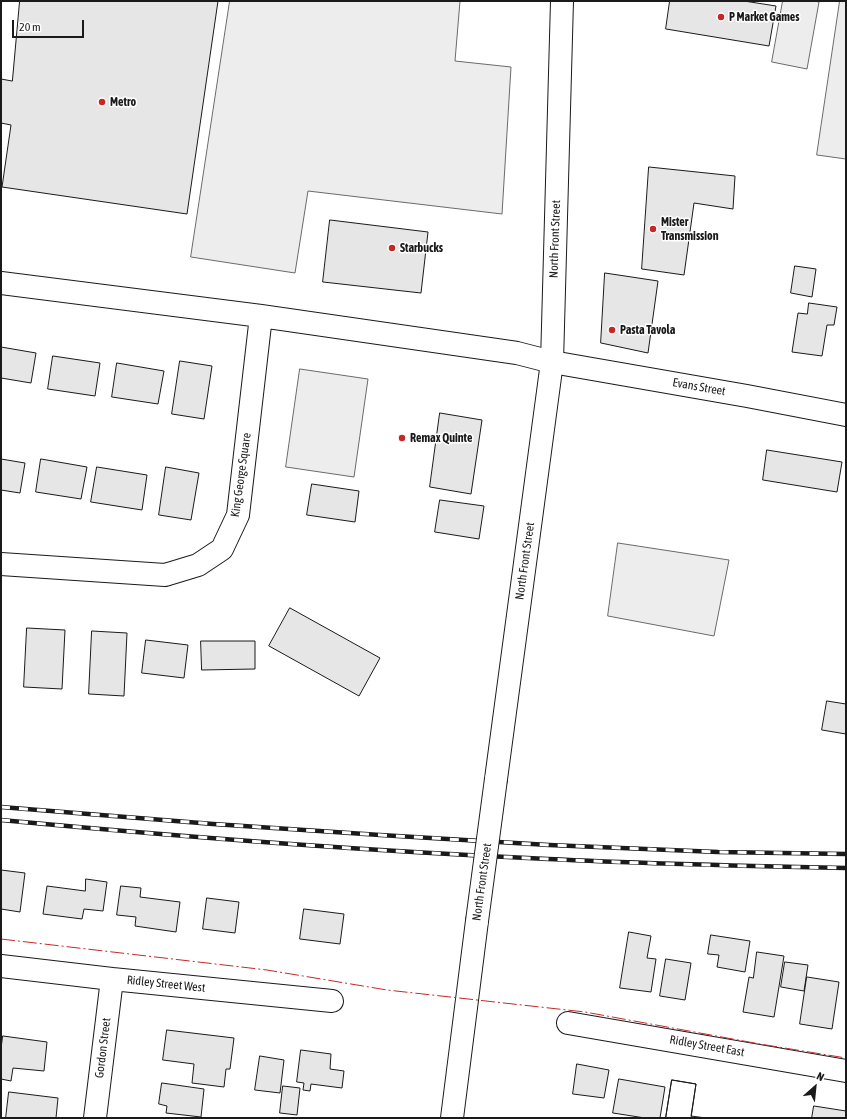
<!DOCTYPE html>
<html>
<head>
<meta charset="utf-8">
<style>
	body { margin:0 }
	#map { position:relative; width:847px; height:1119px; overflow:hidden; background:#fff; font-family:"Asap Condensed",sans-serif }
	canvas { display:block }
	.frame { position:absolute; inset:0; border:2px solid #1a1a1a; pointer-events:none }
	.north { position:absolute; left:795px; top:1067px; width:40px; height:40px; -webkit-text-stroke:3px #fff; paint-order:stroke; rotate:27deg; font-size:11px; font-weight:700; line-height:16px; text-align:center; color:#1a1a1a }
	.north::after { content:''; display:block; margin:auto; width:14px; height:18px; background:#1a1a1a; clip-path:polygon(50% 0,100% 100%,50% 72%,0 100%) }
	.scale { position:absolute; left:12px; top:20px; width:72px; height:18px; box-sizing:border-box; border:2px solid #1a1a1a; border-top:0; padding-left:5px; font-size:12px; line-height:14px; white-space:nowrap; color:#1a1a1a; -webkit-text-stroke:3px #fff; paint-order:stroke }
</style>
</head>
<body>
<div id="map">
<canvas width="847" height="1119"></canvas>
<div class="frame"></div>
<div class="north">N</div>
<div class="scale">20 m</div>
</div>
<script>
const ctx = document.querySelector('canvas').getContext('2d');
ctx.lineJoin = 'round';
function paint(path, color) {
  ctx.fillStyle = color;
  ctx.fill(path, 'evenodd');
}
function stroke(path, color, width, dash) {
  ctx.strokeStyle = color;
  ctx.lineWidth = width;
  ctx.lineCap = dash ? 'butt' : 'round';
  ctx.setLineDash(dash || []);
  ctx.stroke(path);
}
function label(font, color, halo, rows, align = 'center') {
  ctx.font = font + ' "Asap Condensed",sans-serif';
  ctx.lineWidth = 3;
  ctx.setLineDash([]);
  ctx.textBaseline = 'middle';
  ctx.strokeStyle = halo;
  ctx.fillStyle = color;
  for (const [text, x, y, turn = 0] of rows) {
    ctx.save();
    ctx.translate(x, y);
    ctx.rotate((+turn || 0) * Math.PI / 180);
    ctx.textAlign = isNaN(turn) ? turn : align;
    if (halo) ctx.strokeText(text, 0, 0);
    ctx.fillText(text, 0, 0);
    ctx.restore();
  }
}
const parking = new Path2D(`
	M 230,1 L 460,1 L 455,61 L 511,67 L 502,214 L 308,191 L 295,273 L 191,257 Z
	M 783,1 L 814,1 L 819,2 L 807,69 L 772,62 Z
	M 840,1 L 846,1 L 846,159 L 817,155 Z
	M 300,369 L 368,379 L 354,477 L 286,467 Z
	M 618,543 L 729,560 L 714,636 L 608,616 Z`);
const building = new Path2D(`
	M 20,1 L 218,1 L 187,214 L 2,187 L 11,125 L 1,123 L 1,79 L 12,81 Z
	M 670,1 L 744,1 L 776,6 L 769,46 L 666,29 Z
	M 649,167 L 735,176 L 733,209 L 694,203 L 684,275 L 642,269 Z
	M 330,220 L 428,232 L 421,293 L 323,282 Z
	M 795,266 L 816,269 L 812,297 L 791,293 Z
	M 605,273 L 658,281 L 648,353 L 601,343 Z
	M 809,303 L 837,307 L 834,325 L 827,325 L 822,356 L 792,352 L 798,313 L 807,314 Z
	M 1,347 L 36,353 L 31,383 L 1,378 Z
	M 53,356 L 100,363 L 95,396 L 48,389 Z
	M 180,361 L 212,366 L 204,419 L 172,414 Z
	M 117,363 L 164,371 L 158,404 L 112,397 Z
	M 440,413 L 482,420 L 471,494 L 430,487 Z
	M 767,450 L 842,462 L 837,492 L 763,480 Z
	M 1,459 L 25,463 L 20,493 L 1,490 Z
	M 41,459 L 87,467 L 81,499 L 36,492 Z
	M 97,467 L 147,475 L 142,510 L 91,502 Z
	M 166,467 L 199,473 L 191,520 L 159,515 Z
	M 312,484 L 359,491 L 355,522 L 307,515 Z
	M 440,500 L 484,506 L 479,539 L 435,532 Z
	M 290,608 L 380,658 L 359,696 L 269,646 Z
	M 27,628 L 65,630 L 62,689 L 24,687 Z
	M 92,631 L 127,633 L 124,696 L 89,694 Z
	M 146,640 L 188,645 L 184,678 L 142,673 Z
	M 201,641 L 255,641 L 255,669 L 202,670 Z
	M 827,701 L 846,704 L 846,734 L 822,730 Z
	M 1,870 L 25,873 L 20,912 L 1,909 Z
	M 86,879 L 107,882 L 103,911 L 84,909 L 82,919 L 43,914 L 47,886 L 85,891 Z
	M 121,886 L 141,888 L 140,897 L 180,902 L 176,932 L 135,926 L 136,917 L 117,915 Z
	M 207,898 L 239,902 L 235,933 L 203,929 Z
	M 304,909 L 344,914 L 340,944 L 300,939 Z
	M 629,932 L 651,936 L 647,958 L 656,959 L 651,992 L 620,988 Z
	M 711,935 L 750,941 L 745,972 L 717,967 L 719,955 L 708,954 Z
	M 757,952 L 784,956 L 774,1017 L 743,1012 L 749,977 L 753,978 Z
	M 666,959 L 691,963 L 685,1000 L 660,996 Z
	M 785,962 L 808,965 L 804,991 L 781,987 Z
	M 807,977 L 839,982 L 832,1029 L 800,1024 Z
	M 167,1030 L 234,1038 L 230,1069 L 226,1069 L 224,1087 L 192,1083 L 194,1064 L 163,1060 Z
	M 3,1036 L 47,1042 L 44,1071 L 13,1068 L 11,1081 L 1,1079 L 1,1049 Z
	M 301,1050 L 331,1054 L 330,1069 L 344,1071 L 342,1088 L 311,1084 L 310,1091 L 303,1090 L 304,1083 L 297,1082 Z
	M 260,1056 L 284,1060 L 280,1093 L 255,1090 Z
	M 577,1064 L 609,1070 L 604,1098 L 573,1094 Z
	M 619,1079 L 665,1087 L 660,1118 L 645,1118 L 613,1113 Z
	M 672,1080 L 696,1084 L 691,1118 L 666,1118 Z
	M 672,1080 L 696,1084 L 691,1116 L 706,1118 L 666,1118 Z
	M 162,1083 L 204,1089 L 201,1117 L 166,1113 L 167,1106 L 159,1104 Z
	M 283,1086 L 300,1088 L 297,1115 L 280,1113 Z
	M 9,1092 L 58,1098 L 56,1118 L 6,1118 Z
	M 814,1106 L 846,1111 L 846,1118 L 812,1118 Z`);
const minor = new Path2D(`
	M 1,283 L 261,316 L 517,353 L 552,362 L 747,396 L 846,415
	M 1,564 L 165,575 L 198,565 L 222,549 L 238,515 L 261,316
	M 1,966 L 112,979 L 332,1001
	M 568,1023 L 846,1071
	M 95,1118 L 112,979`);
const major = new Path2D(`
	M 496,779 L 552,362 L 562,1
	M 452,1118 L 477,921`);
const rail = new Path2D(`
	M 1,807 L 213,824 L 380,835 L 549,845 L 718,852 L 846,854
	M 1,820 C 183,837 366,851 548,859 C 648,864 747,866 846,868`);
const majorBridge = new Path2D(`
	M 477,921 L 496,779`);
const power = new Path2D(`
	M 1,939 L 267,970 L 387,990 L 585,1012 L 760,1044 L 846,1058`);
const markers = [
	[721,17,4,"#c62828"],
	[102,102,4,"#c62828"],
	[653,229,4,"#c62828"],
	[392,248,4,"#c62828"],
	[612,330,4,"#c62828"],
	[402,438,4,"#c62828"]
];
const poiNames = [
	["P Market Games",729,17],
	["Metro",110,102],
	["Mister",661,222],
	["Transmission",661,236],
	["Starbucks",400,248],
	["Pasta Tavola",620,330],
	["Remax Quinte",410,438]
];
const streetNames = [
	["North Front Street",555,239,-88],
	["Evans Street",699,387,10],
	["King George Square",241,475,-82],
	["North Front Street",525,561,-82],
	["North Front Street",482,882,-82],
	["Ridley Street West",166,984,6],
	["Ridley Street East",707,1046,10],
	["Gordon Street",103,1048,-83]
];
paint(parking, '#ededed');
stroke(parking, '#6a6a6a', 1);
paint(building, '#e6e6e6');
stroke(building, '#1a1a1a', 1);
stroke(minor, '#1a1a1a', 24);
stroke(major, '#1a1a1a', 24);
stroke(minor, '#fff', 22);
stroke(major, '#fff', 22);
stroke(rail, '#1a1a1a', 4.5);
stroke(rail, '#fff', 3, [9]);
stroke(majorBridge, '#1a1a1a', 24, []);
stroke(majorBridge, '#fff', 22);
stroke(power, '#c62828', 1, [14, 3, 2, 3]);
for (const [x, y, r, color] of markers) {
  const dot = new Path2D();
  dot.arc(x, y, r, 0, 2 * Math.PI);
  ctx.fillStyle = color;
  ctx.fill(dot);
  stroke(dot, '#fff', 1.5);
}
label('bold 12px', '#1a1a1a', '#fff', poiNames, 'left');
label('12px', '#1a1a1a', '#fff', streetNames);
</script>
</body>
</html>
